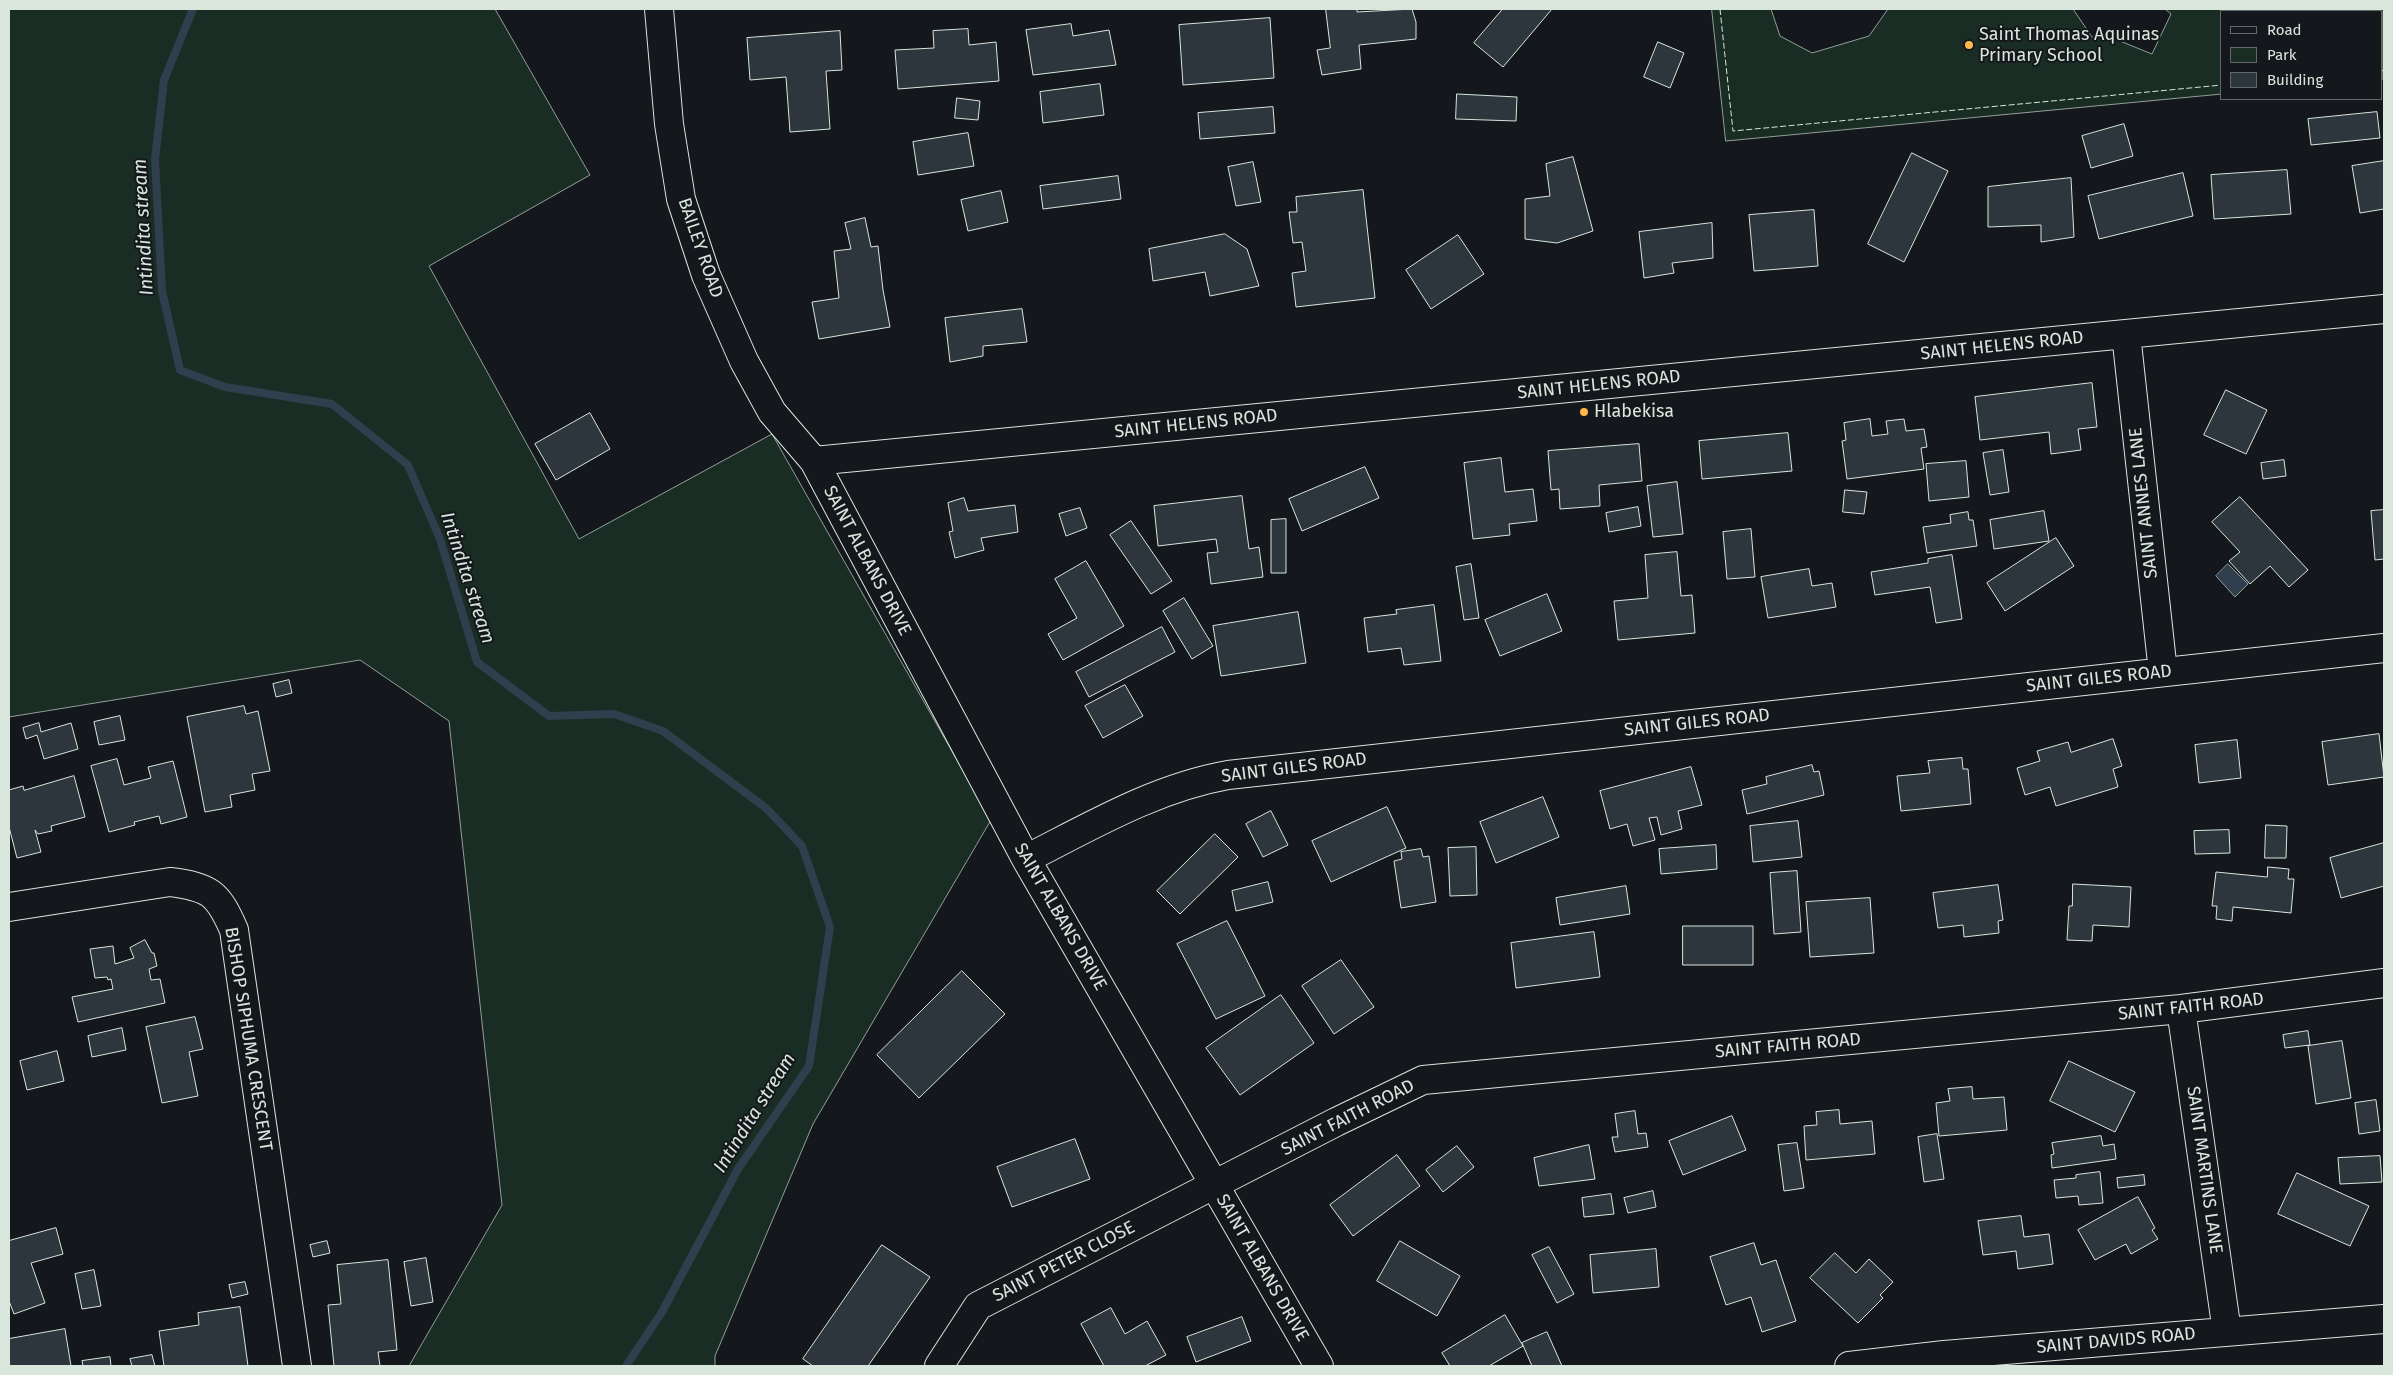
<!DOCTYPE html>
<html>
<head>
<meta charset="utf-8">
<style>
	body { margin:0 }
	#map { position:relative; width:2393px; height:1375px; overflow:hidden; background:#14181c; font-family:"Fira Sans",sans-serif }
	canvas { display:block }
	.frame { position:absolute; inset:0; border:10px solid #d8e6dc; pointer-events:none }
	.legend { position:absolute; left:2220px; top:10px; width:162px; height:90px; box-sizing:border-box; background:#14181c; border:1px solid #626a69; margin:0; padding:6px 9px; list-style:none; font-size:15px; color:#d8e6dc }
	.legend li { display:flex; align-items:center; gap:10px; height:25px }
	.legend b { width:25px; border:1px solid #626a69 }
</style>
</head>
<body>
<div id="map">
<canvas width="2393" height="1375"></canvas>
<div class="frame"></div>
<ul class="legend">
<li><b style="height:6px;background:#14181c"></b>Road</li>
<li><b style="height:14px;background:#1a2d24"></b>Park</li>
<li><b style="height:14px;background:#2c363c"></b>Building</li>
</ul>
</div>
<script>
const ctx = document.querySelector('canvas').getContext('2d');
ctx.lineJoin = 'round';
function paint(path, color) {
  ctx.fillStyle = color;
  ctx.fill(path, 'evenodd');
}
function stroke(path, color, width, dash) {
  ctx.strokeStyle = color;
  ctx.lineWidth = width;
  ctx.lineCap = dash ? 'butt' : 'round';
  ctx.setLineDash(dash || []);
  ctx.stroke(path);
}
function label(font, color, halo, rows, align = 'center') {
  ctx.font = font + ' "Fira Sans",sans-serif';
  ctx.lineWidth = 4;
  ctx.setLineDash([]);
  ctx.textBaseline = 'middle';
  ctx.strokeStyle = halo;
  ctx.fillStyle = color;
  for (const [text, x, y, turn = 0] of rows) {
    ctx.save();
    ctx.translate(x, y);
    ctx.rotate((+turn || 0) * Math.PI / 180);
    ctx.textAlign = isNaN(turn) ? turn : align;
    if (halo) ctx.strokeText(text, 0, 0);
    ctx.fillText(text, 0, 0);
    ctx.restore();
  }
}
const green = new Path2D(`
	M 9,9 L 495,9 L 590,175 L 429,266 L 579,539 L 772,434 L 991,820 L 813,1124 L 715,1356 L 715,1366 L 409,1366 L 502,1205 L 449,721 L 360,660 L 9,717 Z
	M 1712,9 L 1771,9 L 1780,36 L 1812,53 L 1869,36 L 1888,9 L 2073,9 L 2092,37 L 2115,39 L 2152,54 L 2171,14 L 2165,9 L 2384,9 L 2384,79 L 2382,79 L 2382,11 L 2222,11 L 2222,94 L 1726,141 Z`);
const water = new Path2D(`
	M 2228,564 L 2248,584 L 2235,597 L 2216,576 Z`);
const stream = new Path2D(`
	M 193,9 L 164,80 L 155,159 L 162,291 L 180,370 L 225,387 L 332,404 L 408,465 L 440,539 L 477,662 L 549,716 L 614,714 L 663,731 L 766,808 L 802,846 L 830,927 L 809,1066 L 738,1169 L 662,1312 L 626,1366`);
const building = new Path2D(`
	M 1326,9 L 1357,9 L 1357,12 L 1412,9 L 1416,22 L 1416,39 L 1359,45 L 1361,69 L 1322,75 L 1317,50 L 1330,48 Z
	M 1503,9 L 1552,9 L 1503,67 L 1474,43 Z
	M 1270,18 L 1274,78 L 1183,85 L 1179,25 Z
	M 1071,24 L 1073,36 L 1109,30 L 1116,65 L 1033,75 L 1026,30 Z
	M 968,29 L 969,45 L 996,42 L 999,81 L 898,89 L 895,50 L 934,48 L 933,31 Z
	M 840,31 L 842,70 L 826,71 L 830,129 L 790,132 L 786,77 L 750,80 L 747,38 Z
	M 1658,42 L 1684,53 L 1670,88 L 1644,77 Z
	M 1100,84 L 1104,115 L 1043,123 L 1040,92 Z
	M 1457,94 L 1517,97 L 1516,121 L 1456,119 Z
	M 957,98 L 980,101 L 978,120 L 955,118 Z
	M 1273,107 L 1275,133 L 1200,139 L 1198,113 Z
	M 2377,112 L 2380,138 L 2311,145 L 2308,119 Z
	M 2124,124 L 2133,156 L 2091,168 L 2082,136 Z
	M 968,133 L 974,166 L 918,175 L 913,142 Z
	M 1912,153 L 1948,171 L 1904,262 L 1868,244 Z
	M 1573,157 L 1593,231 L 1557,243 L 1525,239 L 1525,199 L 1550,196 L 1546,164 Z
	M 2384,161 L 2384,209 L 2360,213 L 2352,166 Z
	M 1253,162 L 1261,202 L 1236,206 L 1228,167 Z
	M 2287,170 L 2291,214 L 2214,219 L 2211,175 Z
	M 2183,173 L 2193,216 L 2099,239 L 2088,196 Z
	M 1118,176 L 1121,199 L 1043,209 L 1040,186 Z
	M 2071,178 L 2074,237 L 2041,242 L 2041,225 L 1988,227 L 1988,187 Z
	M 1363,190 L 1375,298 L 1296,307 L 1292,273 L 1306,271 L 1302,242 L 1293,243 L 1289,212 L 1297,212 L 1296,197 Z
	M 1001,191 L 1008,222 L 968,231 L 961,200 Z
	M 1814,210 L 1818,266 L 1754,271 L 1749,215 Z
	M 865,218 L 871,247 L 878,246 L 883,290 L 890,327 L 819,339 L 812,302 L 839,298 L 834,251 L 851,249 L 845,223 Z
	M 1712,223 L 1713,258 L 1672,263 L 1674,273 L 1644,278 L 1639,232 Z
	M 1225,234 L 1247,249 L 1259,286 L 1210,296 L 1205,272 L 1153,281 L 1149,249 Z
	M 1458,235 L 1484,274 L 1431,309 L 1406,270 Z
	M 1022,309 L 1027,342 L 983,346 L 983,356 L 950,362 L 945,318 Z
	M 2092,383 L 2097,427 L 2078,429 L 2081,450 L 2051,454 L 2049,432 L 1980,440 L 1975,397 Z
	M 2226,390 L 2267,410 L 2246,454 L 2204,435 Z
	M 590,413 L 610,449 L 556,480 L 535,444 Z
	M 1870,419 L 1872,436 L 1888,434 L 1886,421 L 1904,419 L 1906,431 L 1924,429 L 1927,447 L 1921,448 L 1924,469 L 1847,479 L 1842,441 L 1846,440 L 1844,423 Z
	M 1788,433 L 1792,471 L 1702,479 L 1699,441 Z
	M 1639,444 L 1642,481 L 1599,485 L 1600,506 L 1560,509 L 1559,489 L 1551,490 L 1548,451 Z
	M 2003,450 L 2009,492 L 1990,495 L 1983,453 Z
	M 1501,458 L 1505,492 L 1533,489 L 1537,521 L 1509,524 L 1510,535 L 1473,539 L 1464,463 Z
	M 2284,460 L 2286,476 L 2263,479 L 2261,463 Z
	M 1966,461 L 1969,497 L 1929,501 L 1926,464 Z
	M 1365,467 L 1379,498 L 1302,531 L 1289,499 Z
	M 1677,482 L 1683,534 L 1653,537 L 1647,486 Z
	M 1845,490 L 1867,492 L 1864,514 L 1843,512 Z
	M 1242,496 L 1249,549 L 1259,547 L 1263,577 L 1211,584 L 1207,553 L 1218,552 L 1216,539 L 1158,546 L 1154,506 Z
	M 2240,497 L 2308,570 L 2289,587 L 2270,566 L 2250,584 L 2229,561 L 2240,552 L 2212,522 Z
	M 964,498 L 968,511 L 1015,505 L 1018,532 L 981,538 L 984,550 L 955,558 L 949,532 L 953,531 L 948,503 Z
	M 1638,507 L 1641,526 L 1609,532 L 1606,513 Z
	M 1080,508 L 1087,528 L 1066,536 L 1059,514 Z
	M 2384,510 L 2384,559 L 2375,560 L 2371,511 Z
	M 2044,511 L 2049,541 L 1994,549 L 1990,520 Z
	M 1968,512 L 1969,520 L 1973,520 L 1977,546 L 1927,553 L 1923,527 L 1951,523 L 1950,515 Z
	M 1286,519 L 1286,573 L 1271,573 L 1271,520 Z
	M 1131,521 L 1172,581 L 1151,594 L 1110,535 Z
	M 1751,529 L 1755,577 L 1727,579 L 1723,532 Z
	M 2056,538 L 2074,566 L 2005,611 L 1987,583 Z
	M 1677,552 L 1681,596 L 1692,595 L 1695,633 L 1618,640 L 1614,601 L 1648,598 L 1645,555 Z
	M 1952,555 L 1962,619 L 1936,623 L 1930,587 L 1875,595 L 1871,572 L 1928,563 L 1928,559 Z
	M 1086,561 L 1124,626 L 1063,660 L 1048,634 L 1077,618 L 1055,579 Z
	M 1471,564 L 1479,618 L 1464,620 L 1456,567 Z
	M 1809,569 L 1812,586 L 1832,583 L 1836,607 L 1768,618 L 1761,577 Z
	M 1547,594 L 1562,631 L 1500,656 L 1485,620 Z
	M 1184,598 L 1213,646 L 1192,659 L 1163,611 Z
	M 1434,605 L 1441,661 L 1404,665 L 1401,648 L 1368,652 L 1364,618 L 1397,614 L 1396,610 Z
	M 1298,612 L 1306,663 L 1221,676 L 1213,626 Z
	M 1162,627 L 1175,652 L 1089,697 L 1076,672 Z
	M 289,680 L 292,693 L 276,697 L 273,684 Z
	M 1125,685 L 1143,716 L 1103,738 L 1085,706 Z
	M 244,706 L 246,714 L 258,711 L 270,771 L 252,774 L 255,790 L 230,795 L 232,807 L 205,812 L 187,717 Z
	M 120,716 L 125,740 L 99,745 L 94,722 Z
	M 39,723 L 41,732 L 71,723 L 78,749 L 44,759 L 37,735 L 26,739 L 23,728 Z
	M 2379,734 L 2384,777 L 2328,785 L 2322,742 Z
	M 2113,739 L 2122,766 L 2113,769 L 2118,787 L 2056,806 L 2050,787 L 2025,795 L 2017,768 L 2040,761 L 2037,751 L 2068,742 L 2071,752 Z
	M 2237,740 L 2241,778 L 2199,783 L 2195,745 Z
	M 1962,758 L 1963,769 L 1968,769 L 1971,804 L 1901,811 L 1897,776 L 1930,773 L 1928,761 Z
	M 117,759 L 124,785 L 151,778 L 148,767 L 173,761 L 187,817 L 161,824 L 159,816 L 134,822 L 135,825 L 109,832 L 91,766 Z
	M 1812,765 L 1814,772 L 1819,771 L 1824,795 L 1747,814 L 1742,790 L 1767,784 L 1766,777 Z
	M 1691,767 L 1702,805 L 1678,811 L 1682,829 L 1661,835 L 1657,817 L 1649,818 L 1655,840 L 1633,846 L 1627,824 L 1610,829 L 1600,791 Z
	M 74,776 L 85,817 L 51,826 L 52,831 L 38,834 L 35,830 L 41,852 L 17,858 L 9,827 L 9,790 L 23,786 L 24,790 Z
	M 1543,797 L 1559,837 L 1496,863 L 1480,822 Z
	M 1387,807 L 1406,848 L 1331,882 L 1312,841 Z
	M 1271,811 L 1288,845 L 1263,857 L 1246,824 Z
	M 1798,821 L 1802,857 L 1753,862 L 1750,826 Z
	M 2266,825 L 2287,826 L 2286,858 L 2265,858 Z
	M 2229,830 L 2230,853 L 2195,854 L 2194,831 Z
	M 1215,834 L 1238,857 L 1180,914 L 1157,891 Z
	M 2384,843 L 2384,886 L 2341,898 L 2330,858 Z
	M 1716,845 L 1717,869 L 1661,874 L 1659,849 Z
	M 1476,847 L 1477,895 L 1450,896 L 1448,848 Z
	M 1421,849 L 1423,857 L 1429,856 L 1436,902 L 1401,908 L 1394,861 L 1402,859 L 1401,852 Z
	M 2268,867 L 2289,869 L 2288,879 L 2294,879 L 2291,913 L 2233,907 L 2232,921 L 2216,919 L 2217,906 L 2212,906 L 2216,872 L 2267,877 Z
	M 1797,871 L 1801,932 L 1774,934 L 1770,873 Z
	M 1268,882 L 1273,902 L 1236,911 L 1232,891 Z
	M 2073,884 L 2131,887 L 2129,927 L 2093,925 L 2092,941 L 2067,940 L 2069,906 L 2072,906 Z
	M 1998,885 L 2003,920 L 1998,921 L 1999,933 L 1964,937 L 1963,925 L 1938,928 L 1933,893 Z
	M 1626,886 L 1630,914 L 1560,925 L 1556,898 Z
	M 1870,898 L 1874,953 L 1810,957 L 1806,902 Z
	M 1227,921 L 1265,996 L 1216,1019 L 1177,944 Z
	M 1683,926 L 1753,926 L 1753,965 L 1683,965 Z
	M 1594,932 L 1600,977 L 1516,988 L 1511,943 Z
	M 145,940 L 152,953 L 154,953 L 157,966 L 149,969 L 151,980 L 160,979 L 165,1003 L 78,1022 L 72,997 L 113,989 L 111,979 L 108,980 L 107,977 L 95,978 L 90,949 L 113,946 L 115,964 L 134,958 L 130,948 Z
	M 1341,960 L 1374,1007 L 1334,1034 L 1302,986 Z
	M 962,971 L 1005,1014 L 919,1098 L 877,1055 Z
	M 1281,995 L 1314,1043 L 1240,1095 L 1206,1048 Z
	M 195,1017 L 203,1049 L 189,1052 L 198,1096 L 162,1103 L 146,1027 Z
	M 122,1028 L 126,1050 L 92,1057 L 88,1036 Z
	M 2308,1031 L 2310,1045 L 2285,1048 L 2283,1035 Z
	M 2342,1041 L 2351,1098 L 2316,1104 L 2308,1046 Z
	M 57,1051 L 64,1081 L 27,1090 L 20,1061 Z
	M 2069,1061 L 2135,1092 L 2115,1132 L 2050,1101 Z
	M 1972,1087 L 1973,1099 L 2004,1097 L 2007,1130 L 1939,1136 L 1936,1103 L 1950,1101 L 1948,1089 Z
	M 2376,1100 L 2380,1131 L 2359,1134 L 2355,1103 Z
	M 1839,1110 L 1840,1124 L 1872,1121 L 1875,1154 L 1806,1160 L 1804,1126 L 1817,1125 L 1816,1112 Z
	M 1635,1111 L 1638,1134 L 1646,1133 L 1648,1147 L 1615,1152 L 1612,1137 L 1618,1137 L 1615,1114 Z
	M 1732,1116 L 1746,1150 L 1683,1175 L 1669,1141 Z
	M 1937,1134 L 1944,1179 L 1924,1182 L 1918,1137 Z
	M 2101,1136 L 2103,1146 L 2114,1144 L 2116,1159 L 2052,1168 L 2051,1155 L 2054,1154 L 2052,1143 Z
	M 1075,1139 L 1090,1179 L 1012,1207 L 997,1167 Z
	M 1797,1143 L 1804,1188 L 1784,1191 L 1778,1145 Z
	M 1589,1145 L 1595,1179 L 1539,1186 L 1534,1158 Z
	M 1457,1146 L 1474,1167 L 1443,1192 L 1426,1170 Z
	M 1397,1155 L 1420,1186 L 1353,1236 L 1330,1205 Z
	M 2380,1156 L 2382,1182 L 2340,1184 L 2338,1158 Z
	M 2100,1172 L 2103,1203 L 2079,1205 L 2078,1196 L 2056,1198 L 2054,1180 L 2076,1178 L 2076,1175 Z
	M 2297,1173 L 2369,1206 L 2350,1246 L 2278,1214 Z
	M 2144,1175 L 2145,1185 L 2118,1188 L 2117,1178 Z
	M 1653,1191 L 1656,1207 L 1628,1213 L 1624,1198 Z
	M 1611,1194 L 1614,1214 L 1584,1217 L 1582,1198 Z
	M 2138,1197 L 2155,1228 L 2152,1230 L 2158,1239 L 2131,1254 L 2126,1244 L 2095,1260 L 2078,1230 Z
	M 2021,1216 L 2024,1237 L 2049,1234 L 2053,1264 L 2018,1269 L 2016,1251 L 1983,1255 L 1978,1221 Z
	M 56,1228 L 63,1254 L 31,1263 L 45,1303 L 14,1314 L 9,1301 L 9,1241 Z
	M 327,1241 L 330,1253 L 313,1257 L 310,1245 Z
	M 1400,1241 L 1460,1276 L 1437,1316 L 1377,1281 Z
	M 1754,1243 L 1761,1265 L 1776,1260 L 1796,1321 L 1762,1332 L 1751,1297 L 1726,1305 L 1710,1257 Z
	M 882,1245 L 930,1277 L 868,1366 L 813,1366 L 803,1359 Z
	M 1549,1247 L 1574,1294 L 1557,1303 L 1532,1255 Z
	M 1656,1249 L 1659,1287 L 1593,1293 L 1590,1255 Z
	M 1835,1253 L 1856,1273 L 1869,1259 L 1893,1282 L 1880,1295 L 1883,1298 L 1858,1323 L 1810,1278 Z
	M 426,1258 L 433,1302 L 411,1306 L 404,1262 Z
	M 388,1260 L 397,1350 L 378,1352 L 380,1366 L 334,1366 L 328,1305 L 341,1304 L 337,1265 Z
	M 94,1270 L 101,1306 L 82,1309 L 75,1274 Z
	M 245,1282 L 248,1294 L 232,1298 L 229,1285 Z
	M 240,1307 L 248,1366 L 164,1366 L 159,1331 L 199,1325 L 198,1313 Z
	M 1111,1308 L 1125,1334 L 1147,1321 L 1166,1355 L 1145,1366 L 1104,1366 L 1081,1324 Z
	M 1505,1315 L 1523,1346 L 1489,1366 L 1450,1366 L 1442,1353 Z
	M 1242,1317 L 1251,1341 L 1196,1362 L 1187,1337 Z
	M 65,1329 L 71,1366 L 9,1366 L 9,1339 Z
	M 1547,1332 L 1562,1366 L 1532,1366 L 1522,1343 Z
	M 152,1355 L 155,1366 L 132,1366 L 130,1359 Z
	M 110,1357 L 111,1366 L 83,1366 L 82,1361 Z`);
const minor = new Path2D(`
	M 659,9 L 669,124 L 681,199 L 706,275 L 744,361 L 772,412 L 814,461 L 1026,859 L 1319,1366
	M 2126,334 L 2163,672
	M 814,461 L 2384,309
	M 1026,859 C 1091,826 1155,788 1228,775 L 2384,648
	M 9,907 L 170,882 C 210,887 218,893 234,930 L 297,1366
	M 2181,1009 L 2227,1332
	M 939,1366 L 978,1306 L 1336,1122 L 1423,1080 L 2181,1009 L 2384,983
	M 1849,1366 L 1944,1355 L 2384,1319`);
const fence = new Path2D(`
	M 1720,9 L 1733,131 L 2222,85
	M 2382,71 L 2384,70`);
const markers = [
	[1969,45,5,"#ffb74d"],
	[1584,412,5,"#ffb74d"]
];
const poiNames = [
	["Saint Thomas Aquinas",1979,35],
	["Primary School",1979,56],
	["Hlabekisa",1594,412]
];
const streetNames = [
	["BAILEY ROAD",700,248,71],
	["SAINT HELENS ROAD",2002,346,-6],
	["SAINT HELENS ROAD",1599,385,-6],
	["SAINT HELENS ROAD",1196,424,-6],
	["SAINT ANNES LANE",2144,503,-96],
	["SAINT ALBANS DRIVE",867,561,62],
	["SAINT GILES ROAD",2099,679,-6],
	["SAINT GILES ROAD",1697,723,-6],
	["SAINT GILES ROAD",1294,768,-7],
	["SAINT ALBANS DRIVE",1060,917,60],
	["SAINT FAITH ROAD",2191,1007,-6],
	["BISHOP SIPHUMA CRESCENT",248,1039,81],
	["SAINT FAITH ROAD",1788,1046,-5],
	["SAINT FAITH ROAD",1348,1118,-27],
	["SAINT MARTINS LANE",2204,1170,82],
	["SAINT PETER CLOSE",1064,1262,-27],
	["SAINT ALBANS DRIVE",1262,1268,60],
	["SAINT DAVIDS ROAD",2116,1341,-5]
];
const waterNames = [
	["Intindita stream",144,227,-93],
	["Intindita stream",467,578,72],
	["Intindita stream",755,1113,-58]
];
paint(green, '#1a2d24');
stroke(green, '#939e99', 1);
paint(water, '#2f3f4d');
stroke(water, '#939e99', 1);
stroke(stream, '#2f3f4d', 8);
paint(building, '#2c363c');
stroke(building, '#d8e6dc', 1);
stroke(minor, '#d8e6dc', 30);
stroke(minor, '#14181c', 28);
stroke(fence, '#d8e6dc', 1, [6, 2.5]);
for (const [x, y, r, color] of markers) {
  const dot = new Path2D();
  dot.arc(x, y, r, 0, 2 * Math.PI);
  ctx.fillStyle = color;
  ctx.fill(dot);
  stroke(dot, '#14181c', 2);
}
label('18px', '#d8e6dc', '#14181c', poiNames, 'left');
label('18px', '#d8e6dc', '#14181c', streetNames);
label('italic 19px', '#d8e6dc', '#14181c', waterNames);
</script>
</body>
</html>
